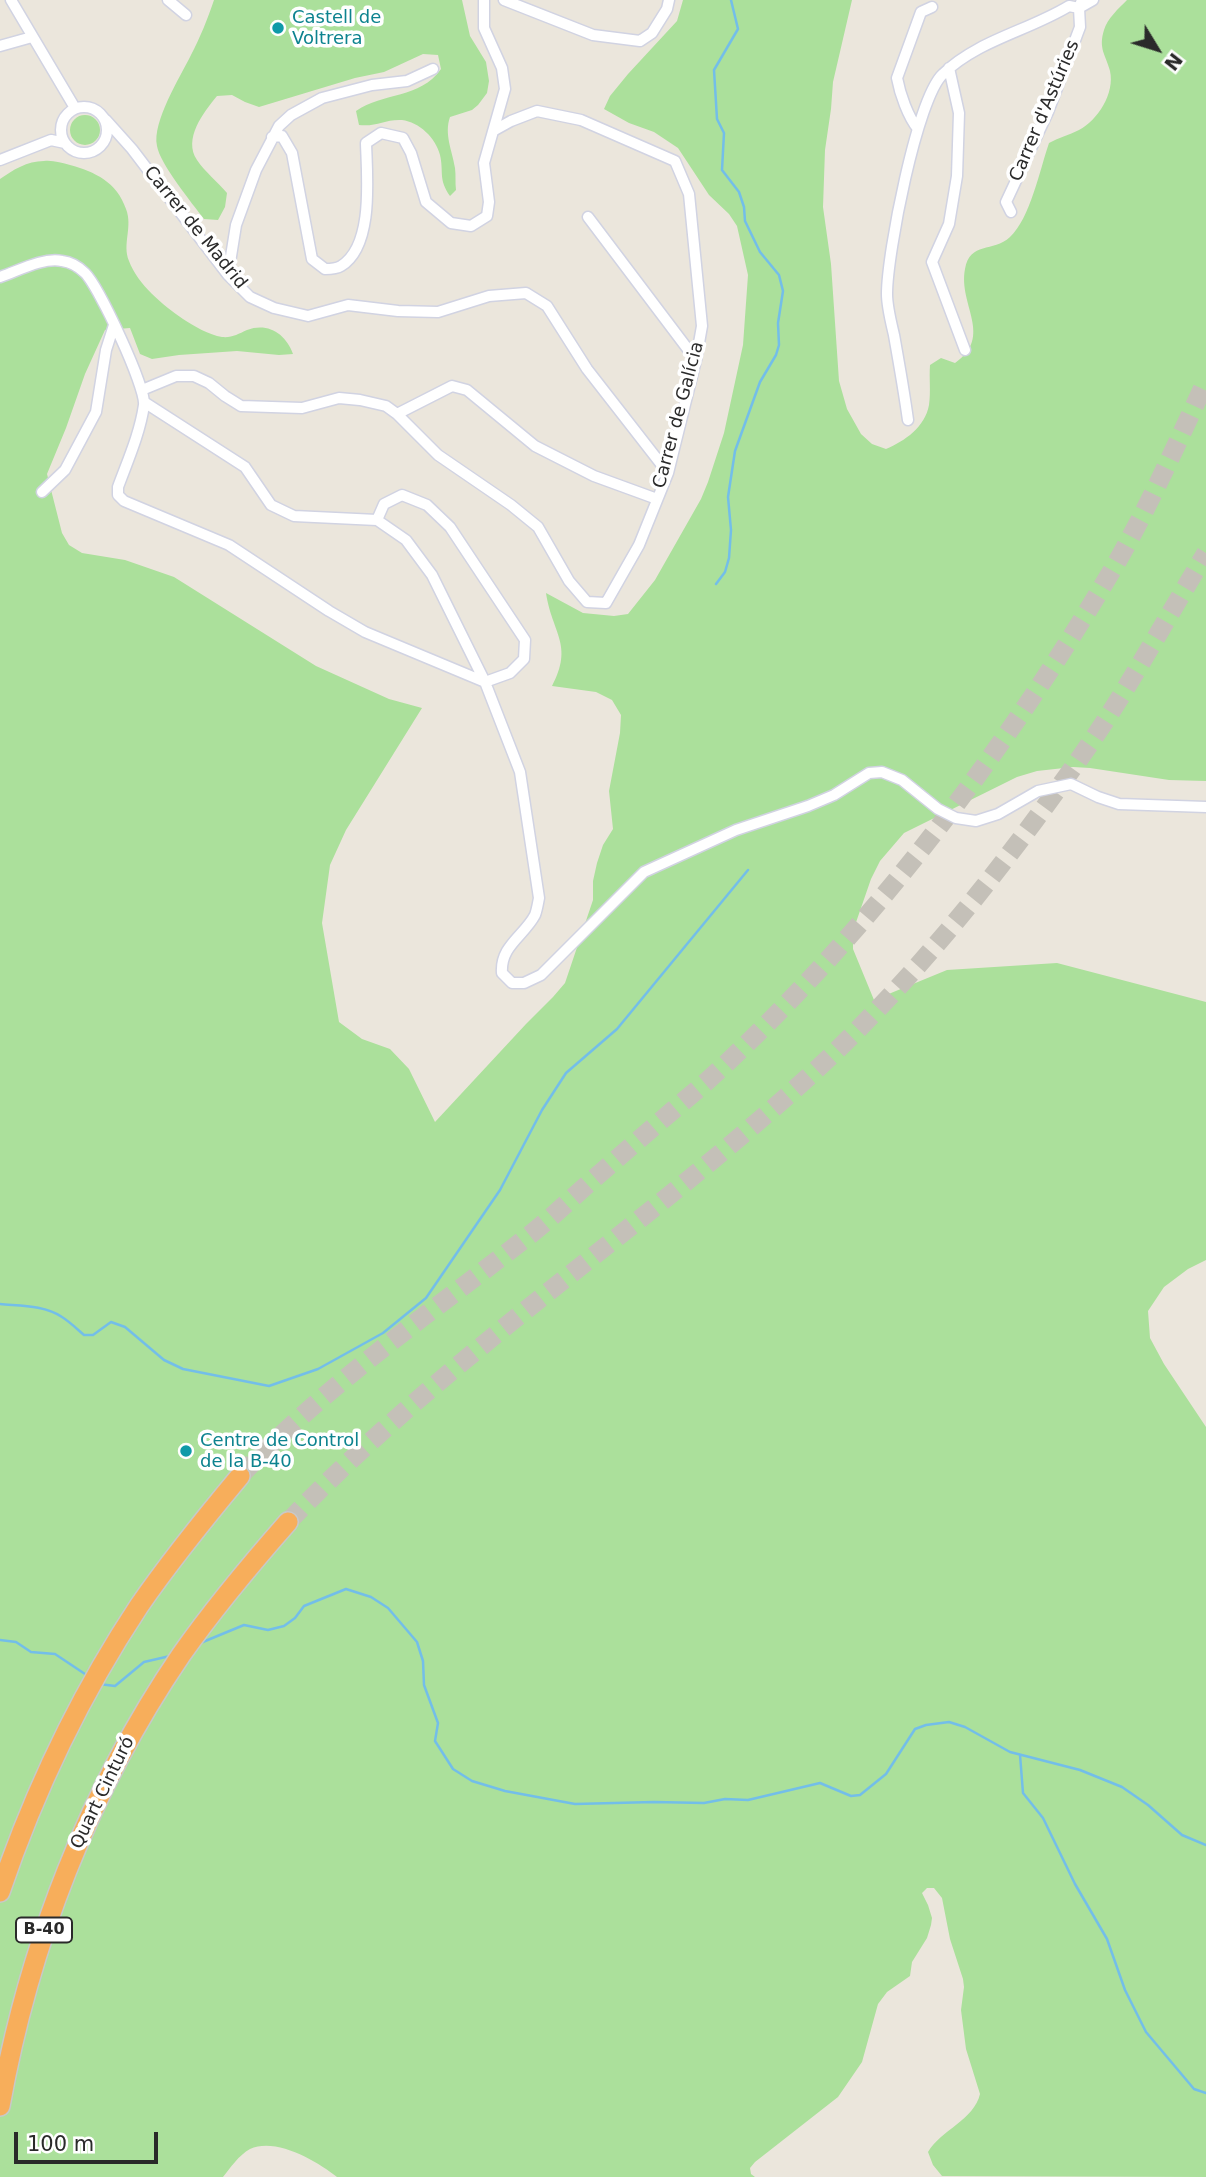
<!DOCTYPE html>
<html>
<head>
<meta charset="utf-8">
<style>
	body { margin:0 }
	#map { position:relative; width:1206px; height:2177px; overflow:hidden; background:#ebe6dc; font-family:"DejaVu Sans",sans-serif }
	canvas { display:block }
	.north { position:absolute; left:1122px; top:14px; width:70px; height:70px; -webkit-text-stroke:5px #fff; paint-order:stroke; rotate:128deg; font-size:19px; font-weight:700; line-height:28px; text-align:center; color:#2a2a2a }
	.north::after { content:''; display:block; margin:auto; width:24px; height:32px; background:#2a2a2a; clip-path:polygon(50% 0,100% 100%,50% 72%,0 100%) }
	.scale { position:absolute; left:14px; top:2132px; width:144px; height:32px; box-sizing:border-box; border:4px solid #2a2a2a; border-top:0; padding-left:9px; font-size:21px; line-height:24px; white-space:nowrap; color:#2a2a2a; -webkit-text-stroke:5px #fff; paint-order:stroke }
</style>
</head>
<body>
<div id="map">
<canvas width="1206" height="2177"></canvas>
<div class="north">N</div>
<div class="scale">100 m</div>
</div>
<script>
const ctx = document.querySelector('canvas').getContext('2d');
ctx.lineJoin = 'round';
function paint(path, color) {
  ctx.fillStyle = color;
  ctx.fill(path, 'evenodd');
}
function stroke(path, color, width, dash) {
  ctx.strokeStyle = color;
  ctx.lineWidth = width;
  ctx.lineCap = dash ? 'butt' : 'round';
  ctx.setLineDash(dash || []);
  ctx.stroke(path);
}
function label(font, color, halo, rows, align = 'center') {
  ctx.font = font + ' "DejaVu Sans",sans-serif';
  ctx.lineWidth = 7;
  ctx.setLineDash([]);
  ctx.textBaseline = 'middle';
  ctx.strokeStyle = halo;
  ctx.fillStyle = color;
  for (const [text, x, y, turn = 0] of rows) {
    ctx.save();
    ctx.translate(x, y);
    ctx.rotate((+turn || 0) * Math.PI / 180);
    ctx.textAlign = isNaN(turn) ? turn : align;
    if (halo) ctx.strokeText(text, 0, 0);
    ctx.fillText(text, 0, 0);
    ctx.restore();
  }
}
const green = new Path2D(`
	M 214,0 L 462,0 L 470,36 L 486,62 L 489,81 L 487,93 L 478,105 L 472,110 L 450,117 C 444,134 452,150 455,168 C 456,175 455,183 456,190 L 450,196 C 438,179 444,172 440,155 C 436,138 419,122 402,120 C 385,119 377,127 359,125 L 356,111 C 383,92 420,99 441,69 L 438,55 L 423,54 L 384,72 L 355,78 L 259,107 L 245,102 L 232,95 L 217,96 C 203,113 183,139 197,160 C 205,172 218,182 227,193 L 225,207 L 218,220 L 204,219 C 192,203 160,164 157,146 C 152,122 180,77 191,55 C 200,38 208,18 214,0 Z
	M 683,0 L 852,0 L 833,82 L 831,109 L 825,150 L 823,207 L 831,264 L 839,381 L 847,409 L 861,434 L 872,444 L 886,449 C 905,441 925,427 929,405 C 931,392 929,378 930,365 L 941,358 L 955,363 C 994,336 958,305 965,269 C 970,241 993,253 1010,237 C 1030,219 1040,169 1049,143 C 1058,138 1069,135 1079,130 C 1098,120 1115,93 1110,71 C 1106,55 1098,49 1104,30 C 1107,19 1119,8 1127,0 L 1206,0 L 1206,781 L 1169,780 L 1090,768 L 1073,767 L 1037,771 L 1017,777 L 904,833 L 880,861 L 871,879 L 853,931 L 853,949 L 874,1000 L 947,970 L 1057,963 L 1206,1002 L 1206,1260 L 1188,1269 L 1164,1287 L 1148,1311 L 1150,1338 L 1164,1364 L 1206,1427 L 1206,2177 L 942,2176 L 933,2165 L 928,2152 C 941,2130 974,2120 980,2094 L 966,2049 L 961,2010 L 964,1987 L 963,1979 L 950,1939 L 942,1898 L 934,1888 L 927,1888 L 922,1893 L 928,1905 L 932,1918 L 931,1925 L 927,1938 L 912,1962 L 910,1976 L 887,1992 L 878,2004 L 862,2062 L 838,2097 L 755,2162 L 750,2168 L 751,2174 L 755,2177 L 337,2177 C 317,2161 276,2137 250,2149 C 239,2155 230,2168 223,2177 L 0,2177 L 0,179 C 13,170 27,161 44,161 C 53,160 62,163 70,165 C 95,172 117,182 126,209 C 133,227 122,244 129,261 C 138,285 163,305 183,319 C 194,326 209,335 222,337 C 232,338 238,334 247,330 C 268,322 286,334 293,354 L 279,355 L 237,351 L 179,355 L 152,359 L 140,354 L 130,328 L 105,330 L 85,374 L 66,428 L 47,474 L 62,533 L 69,545 L 82,553 L 125,560 L 174,577 L 316,666 L 389,699 L 422,708 L 346,830 L 330,865 L 322,923 L 339,1022 L 362,1039 L 390,1049 L 409,1069 L 435,1122 L 526,1024 L 553,997 L 565,983 L 593,900 L 593,881 L 597,863 L 603,845 L 613,829 L 609,791 L 620,733 L 621,715 L 612,700 L 596,692 L 552,686 C 574,645 552,633 546,593 L 583,613 L 614,616 L 628,614 L 655,580 L 701,499 L 708,482 L 724,433 L 743,345 L 748,275 L 737,226 L 729,214 L 709,195 L 678,148 L 654,132 L 629,123 L 604,109 L 610,96 L 628,74 L 677,21 Z
	M70 130a15 15 0 1 1 30 0a15 15 0 1 1-30 0Z`);
const stream = new Path2D(`
	M 716,584 L 725,572 L 729,558 L 731,530 L 728,497 L 735,451 L 760,382 L 776,355 L 779,345 L 778,323 L 783,291 L 779,275 L 760,252 L 745,221 L 744,207 L 739,192 L 722,170 L 724,133 L 717,119 L 714,70 L 738,29 L 731,0
	M 0,1304 C 20,1306 44,1305 62,1317 C 70,1322 77,1329 84,1335 L 93,1335 L 111,1322 L 125,1327 L 164,1360 L 183,1369 L 269,1386 L 318,1369 L 383,1333 L 426,1298 L 500,1190 L 542,1110 L 566,1073 L 617,1029 L 748,870
	M 0,1640 L 16,1642 L 31,1652 L 55,1654 L 88,1676
	M 198,1644 L 244,1625 L 268,1630 L 284,1626 L 295,1618 L 304,1606 L 346,1589 L 371,1597 L 388,1608 L 417,1642 L 423,1661 L 424,1685 L 438,1723 L 435,1741 L 453,1769 L 472,1781 L 505,1791 L 575,1804 L 654,1802 L 704,1803 L 725,1799 L 748,1800 L 820,1783 L 851,1796 L 860,1795 L 886,1774 L 915,1729 L 926,1725 L 949,1722 L 965,1727 L 1010,1752 L 1080,1770 L 1122,1787 L 1148,1805 L 1182,1835 L 1206,1845
	M 99,1684 L 115,1686 L 144,1662 L 170,1656
	M 1020,1755 L 1023,1793 L 1043,1818 L 1075,1884 L 1107,1939 L 1125,1990 L 1146,2032 L 1194,2089 L 1206,2093`);
const highwayTunnel = new Path2D(`
	M 240,1476 C 327,1384 432,1312 531,1234 C 556,1214 579,1191 604,1170 C 637,1141 671,1112 705,1083 C 865,938 1005,752 1114,567 C 1149,507 1177,443 1206,381
	M 288,1522 C 454,1349 658,1219 832,1055 C 907,983 973,904 1035,820 C 1063,782 1091,744 1116,704 C 1147,654 1176,603 1206,553`);
const street = new Path2D(`
	M 11,0 L 75,108
	M 168,0 L 186,15
	M 504,0 L 593,35 L 640,41 L 652,33 L 667,9 L 669,0
	M 0,46 L 32,37
	M 949,68 L 959,113 L 957,176 L 949,224 L 932,262 L 965,350
	M61 130a23 23 0 1 1 46 0a23 23 0 1 1-46 0Z
	M 106,120 L 132,149 L 228,275 L 250,297 L 274,308 L 308,316 L 348,305 L 398,311 L 438,312 L 489,296 L 526,293 L 547,306 L 587,369 L 668,473
	M 918,129 C 908,117 900,94 897,78 L 921,12 L 932,7
	M 272,137 L 282,136 L 292,153 L 312,259 L 325,269 C 330,269 336,269 341,266 C 374,246 367,177 366,143 L 381,133 L 403,138 L 411,153 L 426,202 L 451,223 L 471,226 L 487,216 L 489,202 L 484,163 L 505,89 L 502,68 L 484,28 L 484,0
	M 0,160 L 51,140 L 65,143
	M 1011,212 L 1006,202 L 1048,112 L 1080,27 L 1079,8 L 1093,0
	M 588,217 L 696,360
	M 228,275 L 236,225 L 256,170 L 279,126 L 291,115 L 322,98 L 372,85 L 407,81 L 433,69
	M 0,277 C 18,271 43,257 62,261 C 70,262 79,267 85,273 C 99,287 146,387 144,405 C 140,433 128,460 118,487 L 118,495 L 124,501 L 229,545 L 329,611 L 365,632 L 485,682
	M 142,390 L 176,376 L 194,376 L 209,383 L 225,396 L 241,406 L 302,408 L 339,398 L 360,400 L 386,406 L 397,414 L 438,455 L 511,505 L 538,527 L 569,581 L 587,602 L 606,603 L 639,545 L 668,473 L 696,360 L 702,326 L 689,194 L 675,161 L 581,120 L 537,111 L 511,121 L 493,131
	M 144,402 L 245,467 L 271,505 L 294,516 L 377,520 L 406,540 L 432,575 L 485,682 L 520,772 L 539,898 C 538,903 537,910 535,915 C 524,936 500,946 502,973 L 512,983 L 524,983 L 541,975 L 644,872 L 736,830 L 808,806 L 834,795 L 869,773 L 882,772 L 902,780 L 938,809 L 956,818 L 976,821 L 998,814 L 1038,791 L 1071,784 L 1098,797 L 1119,804 L 1206,807
	M 397,414 L 452,386 L 467,390 L 535,446 L 594,476 L 657,499
	M 908,420 C 904,391 899,363 894,335 C 891,322 887,307 887,294 C 887,254 917,98 943,74 C 978,40 1028,31 1069,6 L 1079,8 L 1082,0
	M 42,492 L 65,470 L 96,412 L 106,350 L 114,325
	M 377,520 L 384,504 L 402,495 L 427,505 L 450,527 L 525,640 L 524,659 L 510,673 L 485,682`);
const highway = new Path2D(`
	M 0,1892 C 34,1792 80,1695 139,1606 C 170,1561 205,1518 240,1476
	M 0,2106 C 29,1945 89,1790 181,1655 C 214,1608 251,1564 288,1522`);
const markers = [
	[278,28,7,"#0f9aa8"],
	[186,1451,7,"#0f9aa8"]
];
const shields = [
	[44,1930,56]
];
const shieldNames = [
	["B-40",44,1930]
];
const cultureNames = [
	["Castell de",292,18],
	["Voltrera",292,39],
	["Centre de Control",200,1441],
	["de la B-40",200,1462]
];
const streetNames = [
	["Carrer d'Astúries",1045,111,-67],
	["Carrer de Madrid",195,228,51],
	["Carrer de Galícia",679,415,-75],
	["Quart Cinturó",103,1793,-64]
];
paint(green, '#abe09b');
stroke(stream, '#73bee9', 2.5);
stroke(highwayTunnel, '#c4c0b8', 19, [19, 10]);
stroke(street, '#d1d3e2', 13);
stroke(highway, '#c8c8c8', 22);
stroke(street, '#fff', 10);
stroke(highway, '#f7ae5b', 19);
for (const [x, y, r, color] of markers) {
  const dot = new Path2D();
  dot.arc(x, y, r, 0, 2 * Math.PI);
  ctx.fillStyle = color;
  ctx.fill(dot);
  stroke(dot, '#fff', 2.5);
}
for (const [x, y, w] of shields) {
  const box = new Path2D();
  box.roundRect(x - w / 2, y - 12.5, w, 25, 5);
  ctx.fillStyle = '#fff';
  ctx.fill(box);
  stroke(box, '#2a2a2a', 2);
}
label('bold 16px', '#2a2a2a', null, shieldNames);
label('18px', '#0d838f', '#fff', cultureNames, 'left');
label('18px', '#2a2a2a', '#fff', streetNames);
</script>
</body>
</html>
